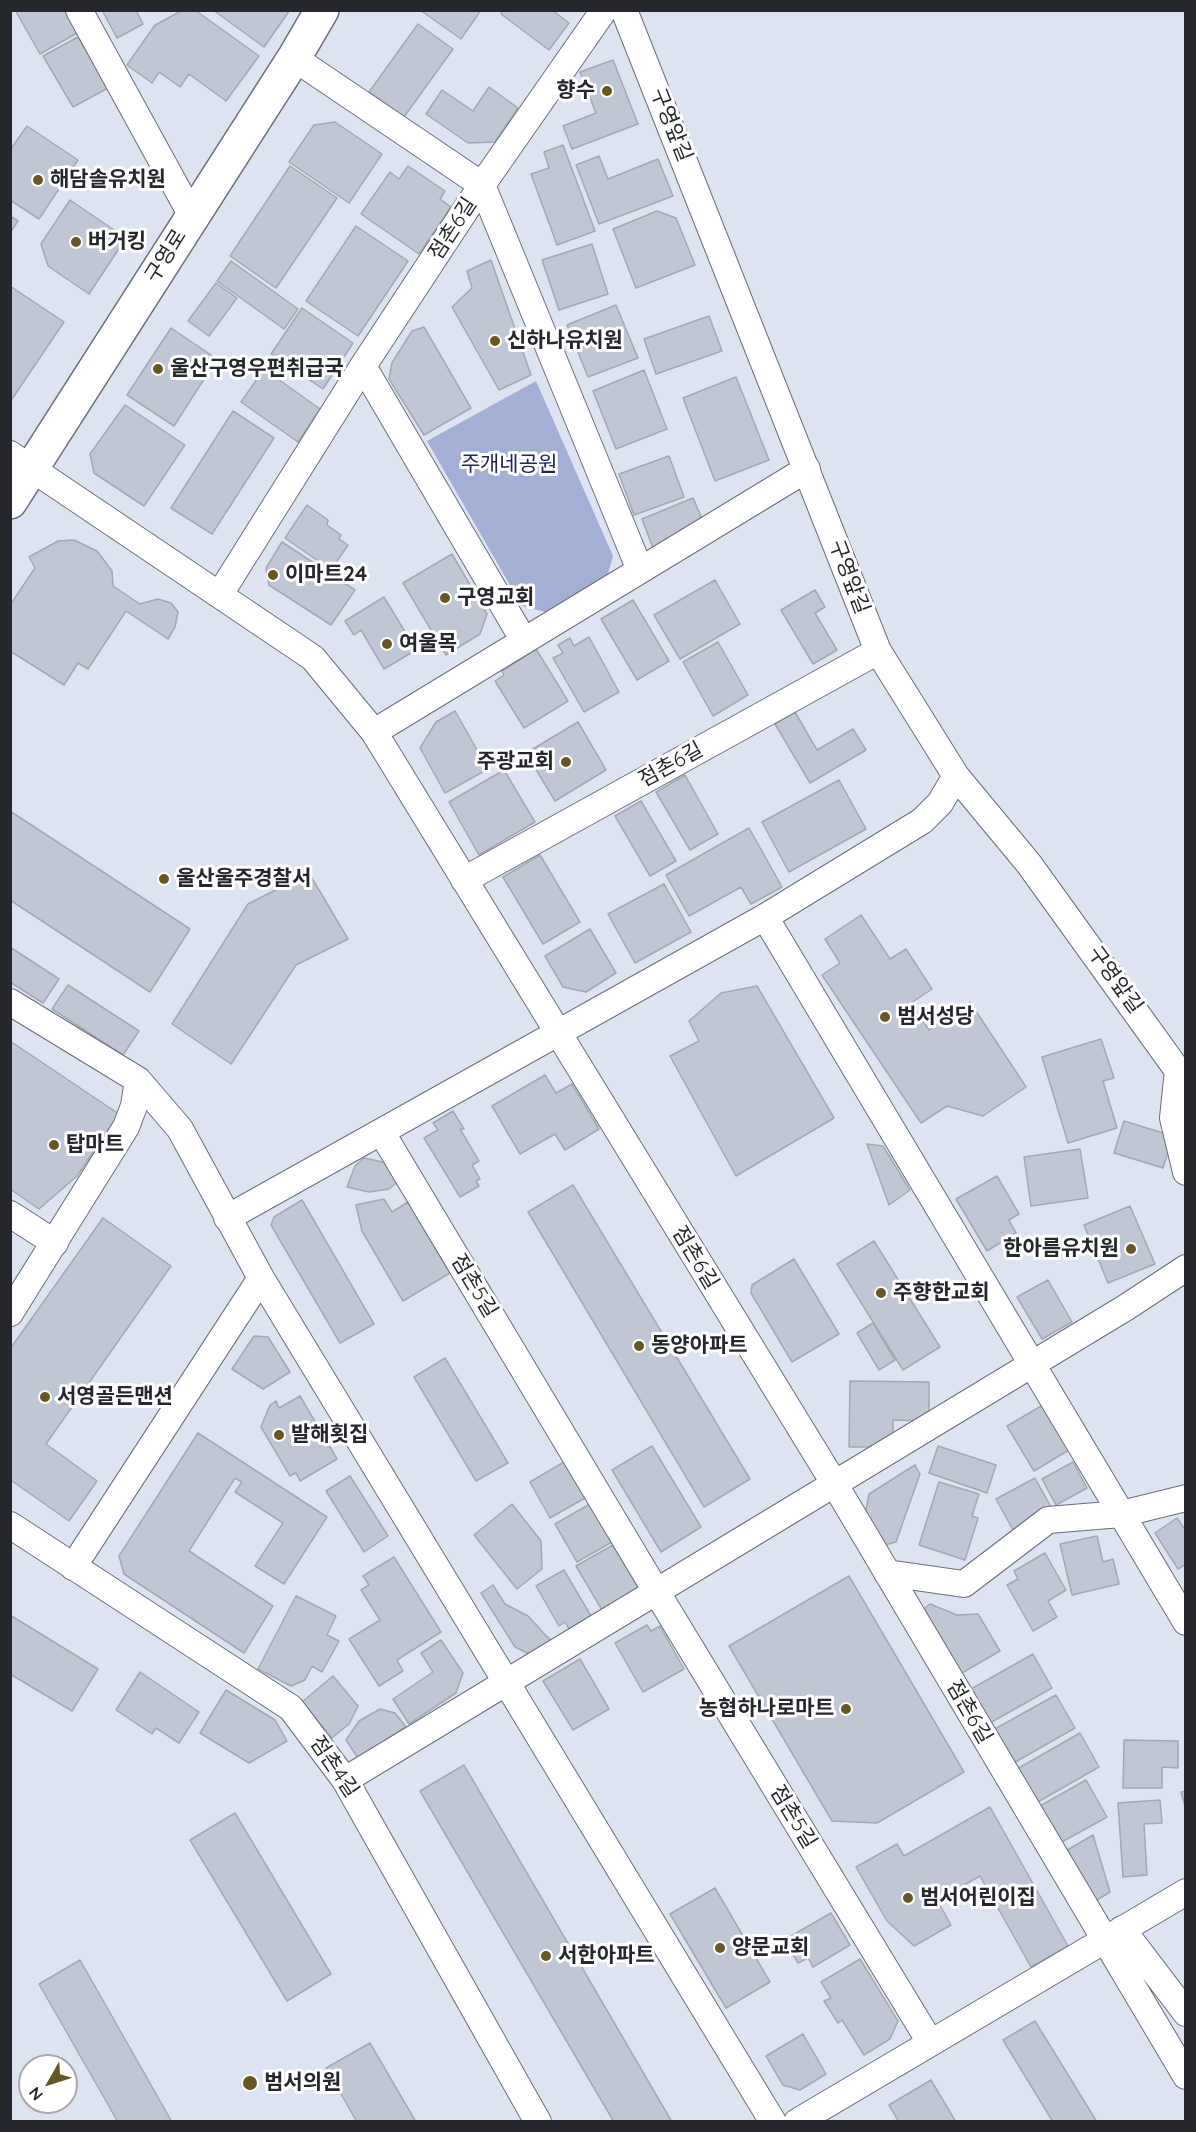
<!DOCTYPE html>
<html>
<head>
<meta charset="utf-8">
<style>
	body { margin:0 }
	#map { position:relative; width:1196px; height:2132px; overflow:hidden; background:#dee3f1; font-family:Quicksand,sans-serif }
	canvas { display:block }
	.frame { position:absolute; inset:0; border:12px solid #26272d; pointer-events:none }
	.north { position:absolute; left:18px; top:2054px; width:60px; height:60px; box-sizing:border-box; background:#fff; border:2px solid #a8a9ab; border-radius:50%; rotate:231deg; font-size:16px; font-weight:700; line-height:24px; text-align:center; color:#26272d }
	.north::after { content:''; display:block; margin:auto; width:21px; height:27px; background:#675724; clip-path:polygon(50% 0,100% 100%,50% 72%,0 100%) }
</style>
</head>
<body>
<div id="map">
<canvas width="1196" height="2132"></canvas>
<div class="frame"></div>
<div class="north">N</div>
</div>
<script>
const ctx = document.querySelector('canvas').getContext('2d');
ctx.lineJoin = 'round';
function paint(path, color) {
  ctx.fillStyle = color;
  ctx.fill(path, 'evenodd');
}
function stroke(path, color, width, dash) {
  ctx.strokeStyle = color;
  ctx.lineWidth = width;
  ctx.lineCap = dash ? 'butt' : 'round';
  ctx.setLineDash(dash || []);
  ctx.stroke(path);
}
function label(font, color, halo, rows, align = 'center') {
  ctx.font = font + ' Quicksand,"Noto Sans KR",sans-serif';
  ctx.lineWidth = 6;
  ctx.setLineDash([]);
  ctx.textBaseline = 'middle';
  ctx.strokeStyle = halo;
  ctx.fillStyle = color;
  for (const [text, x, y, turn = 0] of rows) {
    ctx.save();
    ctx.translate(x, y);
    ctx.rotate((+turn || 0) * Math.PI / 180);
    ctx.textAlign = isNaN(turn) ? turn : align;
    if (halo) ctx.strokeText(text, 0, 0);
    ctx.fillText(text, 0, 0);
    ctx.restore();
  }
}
const green = new Path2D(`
	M 536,381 L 613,556 L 606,581 L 545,612 L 522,606 L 427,441 Z`);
const building = new Path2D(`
	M 15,10 L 64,10 L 77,33 L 40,54 Z
	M 102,10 L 136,10 L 143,24 L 117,38 Z
	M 183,10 L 195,10 L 259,56 L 226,101 L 189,74 L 180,87 L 159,72 L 152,83 L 127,65 L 155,25 Z
	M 213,10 L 290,10 L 264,47 Z
	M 420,10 L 481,10 L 461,39 Z
	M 504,10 L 552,10 L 569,23 L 549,50 L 501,14 Z
	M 418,24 L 453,49 L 404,117 L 369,92 Z
	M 78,37 L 108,88 L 73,107 L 43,56 Z
	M 613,60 L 638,124 L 572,149 L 563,126 L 596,113 L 580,72 Z
	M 489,87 L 518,108 L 495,142 L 468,143 L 426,114 L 442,90 L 473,111 Z
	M 335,122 L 382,154 L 349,203 L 289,162 L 314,125 Z
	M 27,126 L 78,160 L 39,219 L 10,200 L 10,150 Z
	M 563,145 L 595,231 L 557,245 L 531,174 L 549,168 L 544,152 Z
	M 599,156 L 608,179 L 658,159 L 673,196 L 599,224 L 576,165 Z
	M 290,166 L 337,198 L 276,288 L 230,256 Z
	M 408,166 L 445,191 L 440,199 L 451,207 L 419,254 L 361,214 L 390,172 L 399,179 Z
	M 70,200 L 126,238 L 89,294 L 48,266 L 41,244 Z
	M 657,211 L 676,218 L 695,265 L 636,288 L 613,229 Z
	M 10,216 L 18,221 L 10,233 Z
	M 356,226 L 408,261 L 358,336 L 306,301 Z
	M 592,244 L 608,294 L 559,310 L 542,260 Z
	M 491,260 L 531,375 L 499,390 L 452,307 L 472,288 L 467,271 Z
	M 231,261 L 298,309 L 284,329 L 217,281 Z
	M 216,283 L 237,298 L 209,336 L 188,321 Z
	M 10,286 L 64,322 L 10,402 Z
	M 616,305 L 638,358 L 588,377 L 567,325 Z
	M 302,308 L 353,343 L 323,389 L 271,354 Z
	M 709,316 L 722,351 L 656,374 L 644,339 Z
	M 424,327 L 471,408 L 424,435 L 389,379 L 392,363 L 412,331 Z
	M 171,328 L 217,359 L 174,426 L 127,395 Z
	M 264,369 L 320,409 L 298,442 L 241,402 Z
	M 644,370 L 667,429 L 616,449 L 593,391 Z
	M 736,377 L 769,460 L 715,481 L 683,398 Z
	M 125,405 L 185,445 L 144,506 L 94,473 L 90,454 Z
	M 233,411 L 274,438 L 212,534 L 171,508 Z
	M 669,456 L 684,497 L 634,515 L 619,474 Z
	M 693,498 L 703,521 L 680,530 L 681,537 L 653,548 L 642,519 Z
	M 307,505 L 328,520 L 327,525 L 341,535 L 339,539 L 348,545 L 331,570 L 285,538 Z
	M 74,540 L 97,551 L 112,571 L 113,586 L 140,604 L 158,599 L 171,603 L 178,612 L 175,627 L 168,639 L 126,611 L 88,669 L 78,663 L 64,685 L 10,651 L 10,605 L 35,568 L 29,557 L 58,541 Z
	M 282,542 L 355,590 L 331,625 L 269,585 L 266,568 Z
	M 452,554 L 487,614 L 480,634 L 446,655 L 403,583 Z
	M 715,580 L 740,624 L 680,659 L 654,615 Z
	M 815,590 L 825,607 L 815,613 L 837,650 L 813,664 L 781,610 Z
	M 384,597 L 416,650 L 384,669 L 361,630 L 354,635 L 345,621 Z
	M 633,600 L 669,661 L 637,680 L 601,619 Z
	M 589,637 L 619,692 L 584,712 L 553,658 L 563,653 L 558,645 L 570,638 L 574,646 Z
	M 718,642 L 748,695 L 713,716 L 683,662 Z
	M 536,649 L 568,701 L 524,728 L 495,681 L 504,675 L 502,671 Z
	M 455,711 L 488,769 L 445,793 L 420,748 L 436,722 Z
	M 795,712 L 817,750 L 853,729 L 866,750 L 810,783 L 775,724 Z
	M 578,722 L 606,770 L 555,801 L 526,753 Z
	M 504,770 L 535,822 L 479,855 L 449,802 Z
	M 685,775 L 718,834 L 690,850 L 656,792 Z
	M 839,780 L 866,829 L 789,872 L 762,822 Z
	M 641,801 L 676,861 L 650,876 L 615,816 Z
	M 10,811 L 190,929 L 150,992 L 10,900 Z
	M 749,828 L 782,887 L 751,904 L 741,887 L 689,916 L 666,875 Z
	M 540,855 L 580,922 L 543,944 L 503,877 Z
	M 309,873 L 348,939 L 296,965 L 231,1064 L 172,1024 L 248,904 Z
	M 664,884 L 691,932 L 635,963 L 608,914 Z
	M 861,915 L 890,959 L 906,949 L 932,989 L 911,1003 L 929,1030 L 970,1002 L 1026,1087 L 983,1116 L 947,1106 L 921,1123 L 822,975 L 840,963 L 825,939 Z
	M 590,929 L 616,973 L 586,992 L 563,987 L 545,956 Z
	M 10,947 L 59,979 L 43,1003 L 10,982 Z
	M 68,985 L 139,1031 L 123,1055 L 52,1009 Z
	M 757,986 L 834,1118 L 736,1176 L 670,1056 L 699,1041 L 689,1021 L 721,993 Z
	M 1101,1039 L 1114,1078 L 1103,1081 L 1117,1128 L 1068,1143 L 1042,1057 Z
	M 10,1041 L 119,1114 L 77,1176 L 39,1209 L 10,1189 Z
	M 545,1075 L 556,1093 L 572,1084 L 599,1129 L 565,1150 L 555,1134 L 520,1154 L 492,1106 Z
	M 453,1111 L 464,1129 L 460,1129 L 479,1161 L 472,1165 L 480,1179 L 476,1181 L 479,1186 L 460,1197 L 424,1138 L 438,1130 L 433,1123 Z
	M 1124,1121 L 1173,1136 L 1163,1168 L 1114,1153 Z
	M 867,1144 L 883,1146 L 910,1190 L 889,1205 Z
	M 1080,1149 L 1088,1198 L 1031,1206 L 1024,1157 Z
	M 364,1158 L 392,1164 L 400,1180 L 389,1189 L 369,1192 L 347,1187 L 355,1166 Z
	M 997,1176 L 1019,1214 L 1009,1220 L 1016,1233 L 987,1251 L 956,1199 Z
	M 573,1185 L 750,1479 L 704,1507 L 528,1212 Z
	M 384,1199 L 392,1212 L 408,1202 L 450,1273 L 403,1301 L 362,1231 L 356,1205 Z
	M 302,1200 L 374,1324 L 340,1343 L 271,1225 L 274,1217 Z
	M 1130,1206 L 1155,1264 L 1108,1283 L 1084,1225 Z
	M 103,1218 L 171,1266 L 46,1444 L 97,1481 L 69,1521 L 12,1481 L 10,1484 L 10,1349 Z
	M 874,1241 L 940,1347 L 903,1370 L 837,1264 Z
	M 794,1259 L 839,1334 L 792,1362 L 751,1293 L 752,1285 Z
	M 1048,1280 L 1072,1322 L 1042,1339 L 1017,1297 Z
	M 873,1323 L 895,1360 L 879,1370 L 857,1333 Z
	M 254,1336 L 268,1337 L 290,1372 L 263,1389 L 232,1369 Z
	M 445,1358 L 508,1463 L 476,1481 L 414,1377 Z
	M 850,1381 L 929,1382 L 929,1421 L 893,1420 L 893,1436 L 876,1447 L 849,1447 Z
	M 300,1396 L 337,1459 L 300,1481 L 296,1473 L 290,1476 L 261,1427 L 270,1405 L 276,1401 L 279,1408 Z
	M 1043,1405 L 1069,1450 L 1034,1471 L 1007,1426 Z
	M 198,1433 L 327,1517 L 284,1584 L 255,1566 L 283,1523 L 235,1492 L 242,1482 L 235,1478 L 189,1551 L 273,1606 L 244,1653 L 124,1574 L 119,1556 Z
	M 652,1446 L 701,1527 L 661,1552 L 612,1470 Z
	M 938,1446 L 996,1465 L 987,1493 L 929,1473 Z
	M 564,1462 L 585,1498 L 550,1518 L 530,1482 Z
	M 1073,1462 L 1087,1488 L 1056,1505 L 1042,1479 Z
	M 915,1465 L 920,1474 L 896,1542 L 884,1545 L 865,1515 L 869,1494 Z
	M 350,1476 L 388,1536 L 364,1552 L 326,1491 Z
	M 1035,1478 L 1052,1509 L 1013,1530 L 996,1499 Z
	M 939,1482 L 979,1494 L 972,1516 L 978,1518 L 965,1560 L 919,1545 Z
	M 512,1504 L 541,1541 L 542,1569 L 517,1589 L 474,1535 Z
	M 590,1504 L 612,1542 L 577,1562 L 555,1524 Z
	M 1177,1518 L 1186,1531 L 1186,1564 L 1178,1569 L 1155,1533 Z
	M 1097,1536 L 1103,1562 L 1113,1559 L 1119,1584 L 1072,1595 L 1060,1544 Z
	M 613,1545 L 639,1589 L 602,1610 L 576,1566 Z
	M 1045,1553 L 1066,1590 L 1048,1601 L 1057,1617 L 1033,1631 L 1007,1585 L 1018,1579 L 1014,1571 Z
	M 394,1557 L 441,1632 L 397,1660 L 403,1671 L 379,1686 L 349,1639 L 380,1620 L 361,1590 L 369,1585 L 363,1576 Z
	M 564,1570 L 591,1616 L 569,1629 L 565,1622 L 559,1626 L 536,1586 Z
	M 849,1576 L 964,1772 L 877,1823 L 832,1821 L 729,1646 Z
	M 493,1585 L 505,1604 L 528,1616 L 551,1641 L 529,1654 L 515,1647 L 481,1593 Z
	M 296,1596 L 336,1616 L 327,1635 L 339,1641 L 322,1672 L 312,1666 L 305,1680 L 291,1686 L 258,1669 Z
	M 930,1604 L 957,1615 L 978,1614 L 1000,1651 L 962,1673 L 924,1609 Z
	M 10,1615 L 98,1669 L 72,1711 L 10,1674 Z
	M 647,1625 L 651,1631 L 660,1626 L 684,1669 L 643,1692 L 615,1643 Z
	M 441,1640 L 463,1673 L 456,1693 L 409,1724 L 393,1699 L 433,1672 L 421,1653 Z
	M 1033,1654 L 1052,1688 L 990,1723 L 971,1689 Z
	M 580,1659 L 609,1709 L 573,1730 L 543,1681 Z
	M 140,1672 L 199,1712 L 179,1743 L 156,1728 L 152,1734 L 116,1710 Z
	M 333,1676 L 358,1706 L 349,1724 L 332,1738 L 302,1702 Z
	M 226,1690 L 275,1720 L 287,1741 L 249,1763 L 200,1733 Z
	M 1056,1695 L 1075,1728 L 1012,1764 L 993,1730 Z
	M 380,1709 L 395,1713 L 406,1727 L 358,1758 L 346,1740 L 359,1721 Z
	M 1080,1733 L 1099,1767 L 1036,1803 L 1017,1769 Z
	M 1124,1740 L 1178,1741 L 1178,1768 L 1162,1767 L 1162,1788 L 1123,1788 Z
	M 464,1765 L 672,2122 L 614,2122 L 420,1791 Z
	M 1086,1780 L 1107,1817 L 1060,1843 L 1040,1806 Z
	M 1186,1791 L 1186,1810 L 1181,1792 Z
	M 1160,1800 L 1162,1823 L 1144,1824 L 1147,1875 L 1123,1877 L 1118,1803 Z
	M 990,1807 L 1068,1946 L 1031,1967 L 980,1876 L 937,1900 L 951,1925 L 914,1946 L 887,1921 L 856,1867 L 897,1844 L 904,1856 Z
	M 235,1813 L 331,1974 L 287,2001 L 190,1840 Z
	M 1093,1835 L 1110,1892 L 1092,1903 L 1064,1852 Z
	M 715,1888 L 770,1982 L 726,2008 L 670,1914 Z
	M 831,1913 L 850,1945 L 813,1967 L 808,1958 L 798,1963 L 784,1940 Z
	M 860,1959 L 898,2021 L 890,2039 L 864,2055 L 842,2020 L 838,2023 L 824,2001 L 831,1998 L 821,1982 Z
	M 80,1960 L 172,2122 L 118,2122 L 39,1984 Z
	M 1035,2021 L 1097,2122 L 1053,2122 L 1003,2040 Z
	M 803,2034 L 826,2074 L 800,2090 L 783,2085 L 766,2056 Z
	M 370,2043 L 416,2122 L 357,2122 L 326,2068 Z
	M 931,2080 L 956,2122 L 899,2122 L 889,2105 Z`);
const street = new Path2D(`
	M 79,10 L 192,216
	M 624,10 L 878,651 L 956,776 L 1029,864 L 1186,1082
	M 294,58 L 482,185
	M 482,185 L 640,570
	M 363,366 L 524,641
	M 10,454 L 313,658 L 374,732 L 834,1483 L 1186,2076
	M 220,594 L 363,366 L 482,185 L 604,10
	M 374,732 L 807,469
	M 464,880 L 878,651
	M 765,917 L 1186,1622
	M 10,1002 L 138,1080 L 180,1129 L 261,1278 L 773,2122
	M 1178,1070 L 1173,1118 L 1186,1172
	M 382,1133 L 656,1591 L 930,2042
	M 10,1214 L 55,1243
	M 227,1218 L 765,917 L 922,821 L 940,803 L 956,776
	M 10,1313 L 126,1127 L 134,1106 L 138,1080
	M 10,1525 L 291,1708 L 345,1780 L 538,2122
	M 73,1567 L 261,1278
	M 887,1573 L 964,1584 L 1048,1520 L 1121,1514 L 1186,1498
	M 345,1780 L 1125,1308 L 1186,1268
	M 1122,1929 L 1186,2013
	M 797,2122 L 1186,1892`);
const secondary = new Path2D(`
	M 10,502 L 294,58 L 322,10`);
const markers = [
	[607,91,6,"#675724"],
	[38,180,6,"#675724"],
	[76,242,6,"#675724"],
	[495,341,6,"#675724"],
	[158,369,6,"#675724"],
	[273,575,6,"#675724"],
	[445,598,6,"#675724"],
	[387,644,6,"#675724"],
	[566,762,6,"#675724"],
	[164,879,6,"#675724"],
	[885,1017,6,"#675724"],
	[54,1145,6,"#675724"],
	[1131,1249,6,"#675724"],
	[881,1293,6,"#675724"],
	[639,1346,6,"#675724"],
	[45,1397,6,"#675724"],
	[279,1435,6,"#675724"],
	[846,1709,6,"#675724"],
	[908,1898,6,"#675724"],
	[720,1948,6,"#675724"],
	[546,1956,6,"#675724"],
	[250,2083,8,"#675724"]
];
const poiNames = [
	["향수",595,91,"right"],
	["해담솔유치원",50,180],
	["버거킹",88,242],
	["신하나유치원",507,341],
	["울산구영우편취급국",170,369],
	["이마트24",285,575],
	["구영교회",457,598],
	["여울목",399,644],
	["주광교회",554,762,"right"],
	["울산울주경찰서",176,879],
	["범서성당",897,1017],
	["탑마트",66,1145],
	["한아름유치원",1119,1249,"right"],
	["주향한교회",893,1293],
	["동양아파트",651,1346],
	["서영골든맨션",57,1397],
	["발해횟집",291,1435],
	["농협하나로마트",834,1709,"right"],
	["범서어린이집",920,1898],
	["양문교회",732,1948],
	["서한아파트",558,1956],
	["범서의원",264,2083]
];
const streetNames = [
	["구영앞길",671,125,68],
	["점촌6길",453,229,-57],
	["구영로",166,256,-58],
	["구영앞길",849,577,69],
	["점촌6길",671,765,-29],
	["구영앞길",1115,980,54],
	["점촌6길",695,1258,59],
	["점촌5길",474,1286,59],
	["점촌6길",969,1712,60],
	["점촌4길",334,1767,56],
	["점촌5길",793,1817,59]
];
const parkNames = [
	["주개네공원",509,465]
];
paint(green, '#a3afd5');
paint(building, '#c1c6d4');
stroke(building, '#a3a8b5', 1.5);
stroke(street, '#6a6e7b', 28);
stroke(secondary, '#6a6e7b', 36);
stroke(street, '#fff', 26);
stroke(secondary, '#fff', 33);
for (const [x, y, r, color] of markers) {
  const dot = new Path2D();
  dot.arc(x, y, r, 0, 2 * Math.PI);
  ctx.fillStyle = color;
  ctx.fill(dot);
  stroke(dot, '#fff', 2);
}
label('bold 21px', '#26272d', '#fff', poiNames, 'left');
label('21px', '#26272d', '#fff', streetNames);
label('21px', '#1c2663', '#fff', parkNames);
</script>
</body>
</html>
